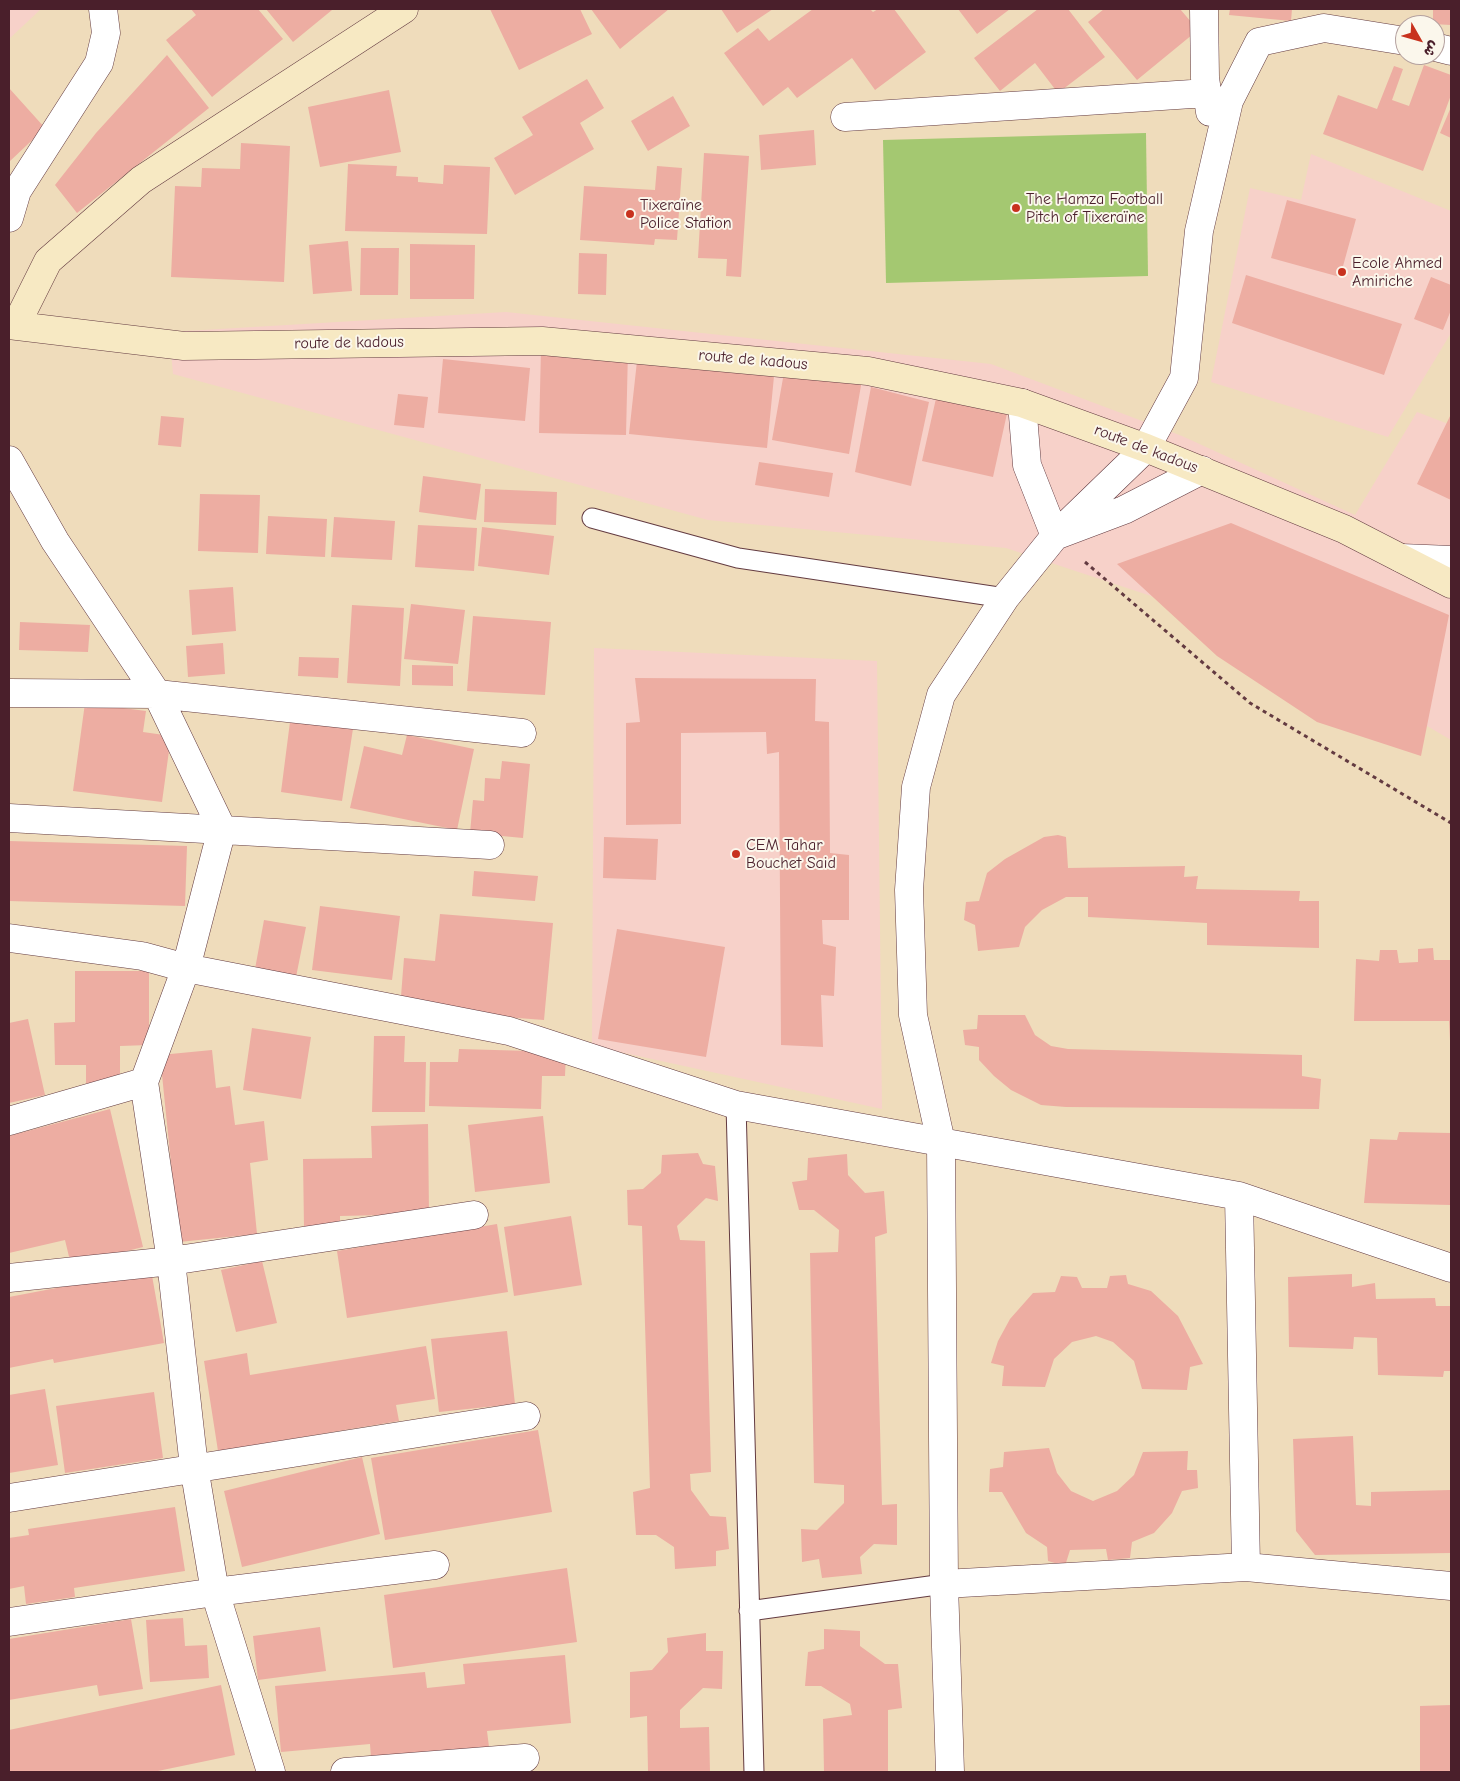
<!DOCTYPE html>
<html>
<head>
<meta charset="utf-8">
<style>
	body { margin:0 }
	#map { position:relative; width:1460px; height:1781px; overflow:hidden; background:#efdcbb; font-family:"Comic Neue","Playpen Sans Arabic",sans-serif }
	canvas { display:block }
	.frame { position:absolute; inset:0; border:10px solid #4a1f2b; pointer-events:none }
	.north { position:absolute; left:1395px; top:15px; width:50px; height:50px; box-sizing:border-box; background:#fbf7ec; border:1px solid #b4a19f; border-radius:50%; rotate:128deg; font-size:14px; font-weight:700; line-height:20px; text-align:center; color:#4a1f2b }
	.north::after { content:''; display:block; margin:auto; width:18px; height:22px; background:#c8321e; clip-path:polygon(50% 0,100% 100%,50% 72%,0 100%) }
</style>
</head>
<body>
<div id="map">
<canvas width="1460" height="1781"></canvas>
<div class="frame"></div>
<div class="north">ش</div>
</div>
<script>
const ctx = document.querySelector('canvas').getContext('2d');
ctx.lineJoin = 'round';
function paint(path, color) {
  ctx.fillStyle = color;
  ctx.fill(path, 'evenodd');
}
function stroke(path, color, width, dash) {
  ctx.strokeStyle = color;
  ctx.lineWidth = width;
  ctx.lineCap = dash ? 'butt' : 'round';
  ctx.setLineDash(dash || []);
  ctx.stroke(path);
}
function label(font, color, halo, rows, align = 'center') {
  ctx.font = font + ' "Comic Neue",sans-serif';
  ctx.lineWidth = 4;
  ctx.setLineDash([]);
  ctx.textBaseline = 'middle';
  ctx.strokeStyle = halo;
  ctx.fillStyle = color;
  for (const [text, x, y, turn = 0] of rows) {
    ctx.save();
    ctx.translate(x, y);
    ctx.rotate((+turn || 0) * Math.PI / 180);
    ctx.textAlign = isNaN(turn) ? turn : align;
    if (halo) ctx.strokeText(text, 0, 0);
    ctx.fillText(text, 0, 0);
    ctx.restore();
  }
}
const built = new Path2D(`
	M 9,9 L 41,9 L 9,39 Z
	M 1311,154 L 1451,211 L 1451,333 L 1388,437 L 1211,382 L 1250,188 L 1301,200 Z
	M 506,312 L 991,364 L 1182,436 L 1355,515 L 1417,412 L 1451,425 L 1451,740 L 1275,637 L 1006,548 L 708,520 L 173,374 L 169,332 Z
	M 594,648 L 877,661 L 882,1109 L 592,1046 Z`);
const green = new Path2D(`
	M 1146,133 L 1148,276 L 886,283 L 883,140 Z`);
const building = new Path2D(`
	M 191,9 L 258,9 L 283,39 L 212,97 L 166,40 L 196,15 Z
	M 266,9 L 331,9 L 332,10 L 293,42 Z
	M 490,9 L 580,9 L 592,34 L 519,70 Z
	M 591,9 L 669,9 L 620,49 Z
	M 721,9 L 773,9 L 737,33 Z
	M 813,9 L 870,9 L 873,12 L 878,9 L 894,9 L 926,52 L 875,90 L 852,58 L 797,98 L 788,87 L 763,106 L 724,53 L 758,28 L 769,41 Z
	M 958,9 L 1010,9 L 977,34 Z
	M 1038,9 L 1068,9 L 1105,57 L 1058,93 L 1035,63 L 1000,91 L 974,58 Z
	M 1104,9 L 1180,9 L 1198,30 L 1137,80 L 1088,22 Z
	M 1230,9 L 1292,9 L 1291,21 L 1229,15 Z
	M 1433,9 L 1451,9 L 1451,25 L 1433,24 Z
	M 167,55 L 209,108 L 77,213 L 55,185 L 96,133 Z
	M 1424,65 L 1451,75 L 1451,95 L 1423,171 L 1323,134 L 1338,95 L 1377,109 L 1394,66 L 1403,69 L 1392,100 L 1409,106 Z
	M 587,79 L 604,108 L 580,123 L 594,149 L 515,195 L 494,158 L 533,135 L 522,117 Z
	M 9,88 L 45,128 L 9,162 Z
	M 389,90 L 401,152 L 320,167 L 308,107 Z
	M 673,96 L 690,126 L 648,151 L 631,121 Z
	M 1451,107 L 1451,138 L 1440,133 Z
	M 814,130 L 816,165 L 761,170 L 759,135 Z
	M 241,143 L 290,146 L 284,282 L 171,277 L 175,186 L 201,187 L 202,168 L 240,169 Z
	M 704,153 L 749,156 L 741,277 L 726,276 L 727,259 L 698,258 Z
	M 348,164 L 397,166 L 396,176 L 418,177 L 418,182 L 443,184 L 444,165 L 490,167 L 487,234 L 345,231 Z
	M 657,166 L 682,168 L 677,240 L 655,239 L 654,245 L 580,240 L 584,186 L 655,190 Z
	M 1287,200 L 1356,219 L 1340,277 L 1271,258 Z
	M 348,241 L 352,291 L 313,294 L 309,245 Z
	M 410,244 L 475,245 L 474,299 L 410,299 Z
	M 361,248 L 399,248 L 398,295 L 360,295 Z
	M 579,253 L 607,254 L 606,295 L 578,294 Z
	M 1246,275 L 1402,324 L 1384,375 L 1232,323 Z
	M 1431,277 L 1451,285 L 1451,310 L 1443,330 L 1414,319 Z
	M 541,349 L 628,350 L 626,435 L 539,433 Z
	M 638,352 L 775,366 L 767,448 L 629,434 Z
	M 443,359 L 530,368 L 525,421 L 438,413 Z
	M 785,367 L 862,380 L 849,454 L 772,440 Z
	M 871,387 L 929,402 L 911,486 L 855,472 Z
	M 398,394 L 428,397 L 424,428 L 394,425 Z
	M 937,394 L 1008,409 L 993,477 L 922,461 Z
	M 1451,414 L 1451,500 L 1417,484 Z
	M 161,416 L 184,418 L 181,447 L 158,445 Z
	M 759,462 L 833,473 L 829,497 L 755,485 Z
	M 423,476 L 481,484 L 476,520 L 419,512 Z
	M 485,489 L 557,492 L 556,525 L 484,522 Z
	M 200,494 L 260,495 L 258,553 L 198,551 Z
	M 268,516 L 327,519 L 325,557 L 266,554 Z
	M 334,517 L 395,521 L 392,560 L 331,557 Z
	M 1231,523 L 1449,615 L 1421,756 L 1317,722 L 1217,656 L 1117,564 Z
	M 418,525 L 477,528 L 474,571 L 415,567 Z
	M 482,527 L 554,536 L 549,575 L 478,566 Z
	M 233,587 L 236,631 L 192,635 L 189,590 Z
	M 411,604 L 465,610 L 458,664 L 404,659 Z
	M 352,605 L 404,608 L 400,686 L 347,683 Z
	M 473,616 L 551,622 L 545,695 L 467,691 Z
	M 20,622 L 90,625 L 88,652 L 19,650 Z
	M 223,643 L 225,674 L 188,677 L 186,646 Z
	M 299,657 L 339,658 L 338,678 L 298,676 Z
	M 412,665 L 453,666 L 453,686 L 412,685 Z
	M 635,678 L 816,679 L 815,721 L 829,722 L 830,853 L 849,855 L 849,920 L 822,920 L 823,944 L 836,947 L 834,996 L 821,995 L 823,1047 L 781,1045 L 779,752 L 767,754 L 766,732 L 681,733 L 681,824 L 626,825 L 626,723 L 640,722 Z
	M 85,703 L 146,711 L 143,732 L 171,736 L 162,802 L 73,791 Z
	M 291,714 L 354,722 L 342,801 L 281,792 Z
	M 407,735 L 474,749 L 457,830 L 350,808 L 364,746 L 402,755 Z
	M 502,761 L 530,764 L 523,838 L 470,833 L 473,800 L 484,801 L 485,778 L 500,779 Z
	M 1058,835 L 1066,837 L 1068,868 L 1185,866 L 1184,877 L 1198,876 L 1196,889 L 1300,891 L 1299,901 L 1319,901 L 1319,948 L 1207,945 L 1207,923 L 1088,917 L 1088,897 L 1066,897 L 1042,910 L 1025,927 L 1019,947 L 978,951 L 975,925 L 964,920 L 966,902 L 979,901 L 987,873 L 1005,859 L 1044,837 Z
	M 604,837 L 658,839 L 656,880 L 603,878 Z
	M 9,841 L 187,846 L 185,906 L 9,901 Z
	M 474,871 L 538,876 L 535,901 L 472,896 Z
	M 320,906 L 400,916 L 392,980 L 312,970 Z
	M 440,914 L 553,923 L 544,1020 L 400,1009 L 404,958 L 435,961 Z
	M 264,920 L 306,927 L 296,977 L 255,969 Z
	M 617,929 L 725,947 L 706,1057 L 598,1039 Z
	M 1433,948 L 1434,960 L 1451,960 L 1451,1060 L 1449,1021 L 1354,1021 L 1356,959 L 1379,961 L 1380,950 L 1397,950 L 1399,963 L 1418,962 L 1418,949 Z
	M 75,971 L 149,971 L 149,1045 L 120,1046 L 120,1083 L 86,1083 L 86,1065 L 55,1065 L 54,1023 L 75,1022 Z
	M 978,1015 L 1025,1015 L 1035,1035 L 1051,1046 L 1068,1049 L 1302,1055 L 1302,1076 L 1321,1079 L 1319,1109 L 1066,1107 L 1041,1105 L 1011,1090 L 994,1076 L 979,1060 L 979,1047 L 965,1045 L 963,1030 L 977,1029 Z
	M 28,1019 L 45,1095 L 9,1103 L 9,1023 Z
	M 252,1028 L 311,1037 L 301,1099 L 243,1090 Z
	M 374,1036 L 405,1036 L 404,1062 L 426,1062 L 425,1112 L 372,1112 Z
	M 459,1049 L 566,1052 L 565,1076 L 542,1076 L 541,1109 L 429,1106 L 430,1062 L 458,1062 Z
	M 212,1050 L 216,1088 L 230,1086 L 235,1125 L 264,1121 L 268,1160 L 250,1163 L 257,1234 L 179,1242 L 160,1055 Z
	M 110,1109 L 143,1247 L 71,1265 L 65,1240 L 9,1253 L 9,1136 Z
	M 543,1116 L 550,1183 L 475,1192 L 468,1125 Z
	M 428,1124 L 429,1214 L 340,1216 L 340,1227 L 304,1228 L 303,1159 L 372,1158 L 371,1126 Z
	M 1399,1132 L 1451,1133 L 1451,1205 L 1364,1203 L 1370,1139 L 1397,1140 Z
	M 698,1153 L 703,1164 L 715,1166 L 718,1201 L 706,1198 L 677,1226 L 680,1240 L 705,1241 L 711,1472 L 690,1474 L 691,1490 L 710,1516 L 726,1517 L 729,1549 L 716,1551 L 716,1566 L 675,1569 L 674,1547 L 656,1535 L 636,1535 L 633,1492 L 650,1488 L 642,1226 L 628,1225 L 627,1190 L 643,1189 L 661,1173 L 662,1155 Z
	M 847,1154 L 848,1175 L 865,1193 L 884,1191 L 887,1233 L 875,1237 L 882,1505 L 897,1504 L 897,1545 L 874,1544 L 860,1557 L 862,1574 L 822,1578 L 819,1559 L 802,1562 L 801,1529 L 817,1530 L 844,1503 L 844,1485 L 814,1483 L 810,1253 L 838,1252 L 839,1230 L 814,1210 L 799,1210 L 792,1182 L 807,1180 L 808,1158 Z
	M 571,1216 L 582,1285 L 514,1296 L 504,1227 Z
	M 497,1224 L 508,1292 L 347,1318 L 337,1251 Z
	M 262,1261 L 277,1323 L 236,1332 L 221,1270 Z
	M 151,1270 L 164,1343 L 54,1363 L 53,1359 L 9,1368 L 9,1297 Z
	M 1352,1274 L 1352,1287 L 1375,1283 L 1376,1299 L 1435,1298 L 1436,1306 L 1451,1306 L 1451,1371 L 1444,1371 L 1443,1377 L 1378,1375 L 1377,1338 L 1354,1337 L 1353,1349 L 1289,1347 L 1288,1277 Z
	M 1126,1275 L 1128,1284 L 1151,1291 L 1178,1316 L 1203,1364 L 1190,1367 L 1187,1390 L 1142,1389 L 1134,1361 L 1113,1342 L 1096,1336 L 1072,1342 L 1054,1359 L 1045,1387 L 1002,1386 L 1004,1366 L 991,1363 L 998,1341 L 1010,1319 L 1033,1293 L 1055,1292 L 1061,1276 L 1077,1277 L 1082,1288 L 1107,1288 L 1110,1276 Z
	M 507,1331 L 515,1404 L 439,1412 L 431,1339 Z
	M 426,1346 L 435,1399 L 396,1405 L 399,1421 L 218,1451 L 204,1361 L 247,1353 L 250,1375 Z
	M 45,1389 L 58,1465 L 9,1473 L 9,1395 Z
	M 154,1392 L 163,1458 L 65,1473 L 56,1406 Z
	M 538,1430 L 552,1512 L 385,1540 L 371,1458 Z
	M 1353,1436 L 1356,1505 L 1371,1506 L 1371,1492 L 1451,1490 L 1451,1553 L 1315,1555 L 1296,1531 L 1293,1439 Z
	M 1049,1448 L 1057,1473 L 1071,1491 L 1093,1501 L 1117,1491 L 1134,1475 L 1143,1452 L 1188,1451 L 1187,1470 L 1197,1470 L 1198,1488 L 1182,1491 L 1172,1513 L 1154,1533 L 1132,1542 L 1130,1558 L 1108,1560 L 1106,1549 L 1070,1550 L 1065,1566 L 1048,1561 L 1047,1547 L 1026,1533 L 1002,1492 L 989,1492 L 990,1469 L 1003,1467 L 1004,1452 Z
	M 362,1457 L 380,1534 L 242,1567 L 224,1491 Z
	M 175,1507 L 185,1571 L 74,1588 L 75,1597 L 26,1604 L 24,1586 L 9,1589 L 9,1538 L 29,1535 L 28,1529 Z
	M 567,1568 L 577,1642 L 393,1668 L 384,1595 Z
	M 183,1618 L 185,1646 L 207,1645 L 209,1678 L 150,1682 L 146,1620 Z
	M 131,1619 L 143,1689 L 99,1696 L 97,1685 L 9,1700 L 9,1639 Z
	M 320,1627 L 326,1671 L 258,1680 L 253,1636 Z
	M 824,1629 L 860,1631 L 860,1646 L 885,1664 L 898,1664 L 902,1708 L 888,1710 L 888,1772 L 824,1772 L 823,1719 L 852,1715 L 850,1704 L 821,1686 L 805,1686 L 808,1652 L 824,1649 Z
	M 706,1633 L 706,1651 L 723,1651 L 722,1689 L 703,1688 L 680,1710 L 680,1728 L 709,1727 L 710,1772 L 648,1772 L 647,1716 L 630,1718 L 630,1672 L 652,1670 L 668,1652 L 667,1638 Z
	M 565,1655 L 571,1723 L 487,1731 L 489,1747 L 371,1758 L 370,1744 L 281,1752 L 275,1686 L 425,1672 L 427,1688 L 465,1684 L 463,1664 Z
	M 221,1685 L 235,1755 L 153,1772 L 9,1772 L 9,1730 Z
	M 1451,1705 L 1451,1772 L 1420,1772 L 1420,1706 Z`);
const path = new Path2D(`
	M 1085,562 L 1250,703 L 1451,823`);
const service = new Path2D(`
	M 592,518 L 738,558 L 1005,598
	M 736,1105 L 754,1772
	M 749,1611 L 944,1584`);
const minor = new Path2D(`
	M 1204,9 L 1205,78 L 1210,112
	M 1435,47 L 1451,51
	M 845,117 L 1207,93
	M 9,218 L 17,191 L 99,63 L 106,33 L 103,9
	M 1146,448 L 1184,378 L 1199,231 L 1229,101 L 1259,42 L 1324,28 L 1405,41
	M 9,460 L 55,541 L 157,694 L 222,829 L 186,968 L 144,1082 L 171,1261 L 194,1467 L 215,1592 L 271,1772
	M 1401,558 L 1451,560
	M 9,693 L 157,694 L 522,733
	M 9,818 L 490,845
	M 9,938 L 142,956 L 186,968 L 509,1031 L 736,1105 L 1239,1196 L 1451,1268
	M 9,1121 L 144,1082
	M 1239,1196 L 1246,1567
	M 9,1278 L 171,1261 L 474,1215
	M 9,1498 L 526,1416
	M 944,1584 L 1246,1567 L 1451,1586
	M 9,1622 L 215,1592 L 435,1565
	M 345,1772 L 525,1758`);
const tertiary = new Path2D(`
	M 1022,403 L 1027,465 L 1055,536 L 1124,510 L 1202,470
	M 950,1772 L 944,1584 L 941,1142 L 913,1015 L 909,890 L 916,787 L 941,695 L 1005,598 L 1055,536 L 1146,448`);
const secondary = new Path2D(`
	M 9,325 L 184,346 L 542,341 L 868,371 L 1022,403 L 1146,448 L 1344,529 L 1451,584
	M 16,325 L 48,261 L 141,180 L 404,9`);
const markers = [
	[1016,208,5,"#c8321e"],
	[630,214,5,"#c8321e"],
	[1342,272,5,"#c8321e"],
	[736,854,5,"#c8321e"]
];
const poiNames = [
	["The Hamza Football",1026,199],
	["Pitch of Tixeraïne",1026,217],
	["Tixeraïne",640,205],
	["Police Station",640,223],
	["Ecole Ahmed",1352,263],
	["Amiriche",1352,281],
	["CEM Tahar",746,845],
	["Bouchet Said",746,863]
];
const streetNames = [
	["route de kadous",349,343,-1],
	["route de kadous",753,360,5],
	["route de kadous",1146,449,21]
];
paint(built, '#f7d1c9');
paint(green, '#a4c871');
paint(building, '#edada2');
stroke(service, '#633b41', 21);
stroke(minor, '#633b41', 29);
stroke(tertiary, '#633b41', 29);
stroke(secondary, '#633b41', 29);
stroke(path, '#633b41', 3, [4, 4]);
stroke(service, '#fff', 19);
stroke(minor, '#fff', 28);
stroke(tertiary, '#fff', 28);
stroke(secondary, '#f7e9c3', 28);
for (const [x, y, r, color] of markers) {
  const dot = new Path2D();
  dot.arc(x, y, r, 0, 2 * Math.PI);
  ctx.fillStyle = color;
  ctx.fill(dot);
  stroke(dot, '#fbf7ec', 2);
}
label('16px', '#4a1f2b', '#fbf7ec', poiNames, 'left');
label('16px', '#4a1f2b', '#fbf7ec', streetNames);
</script>
</body>
</html>
